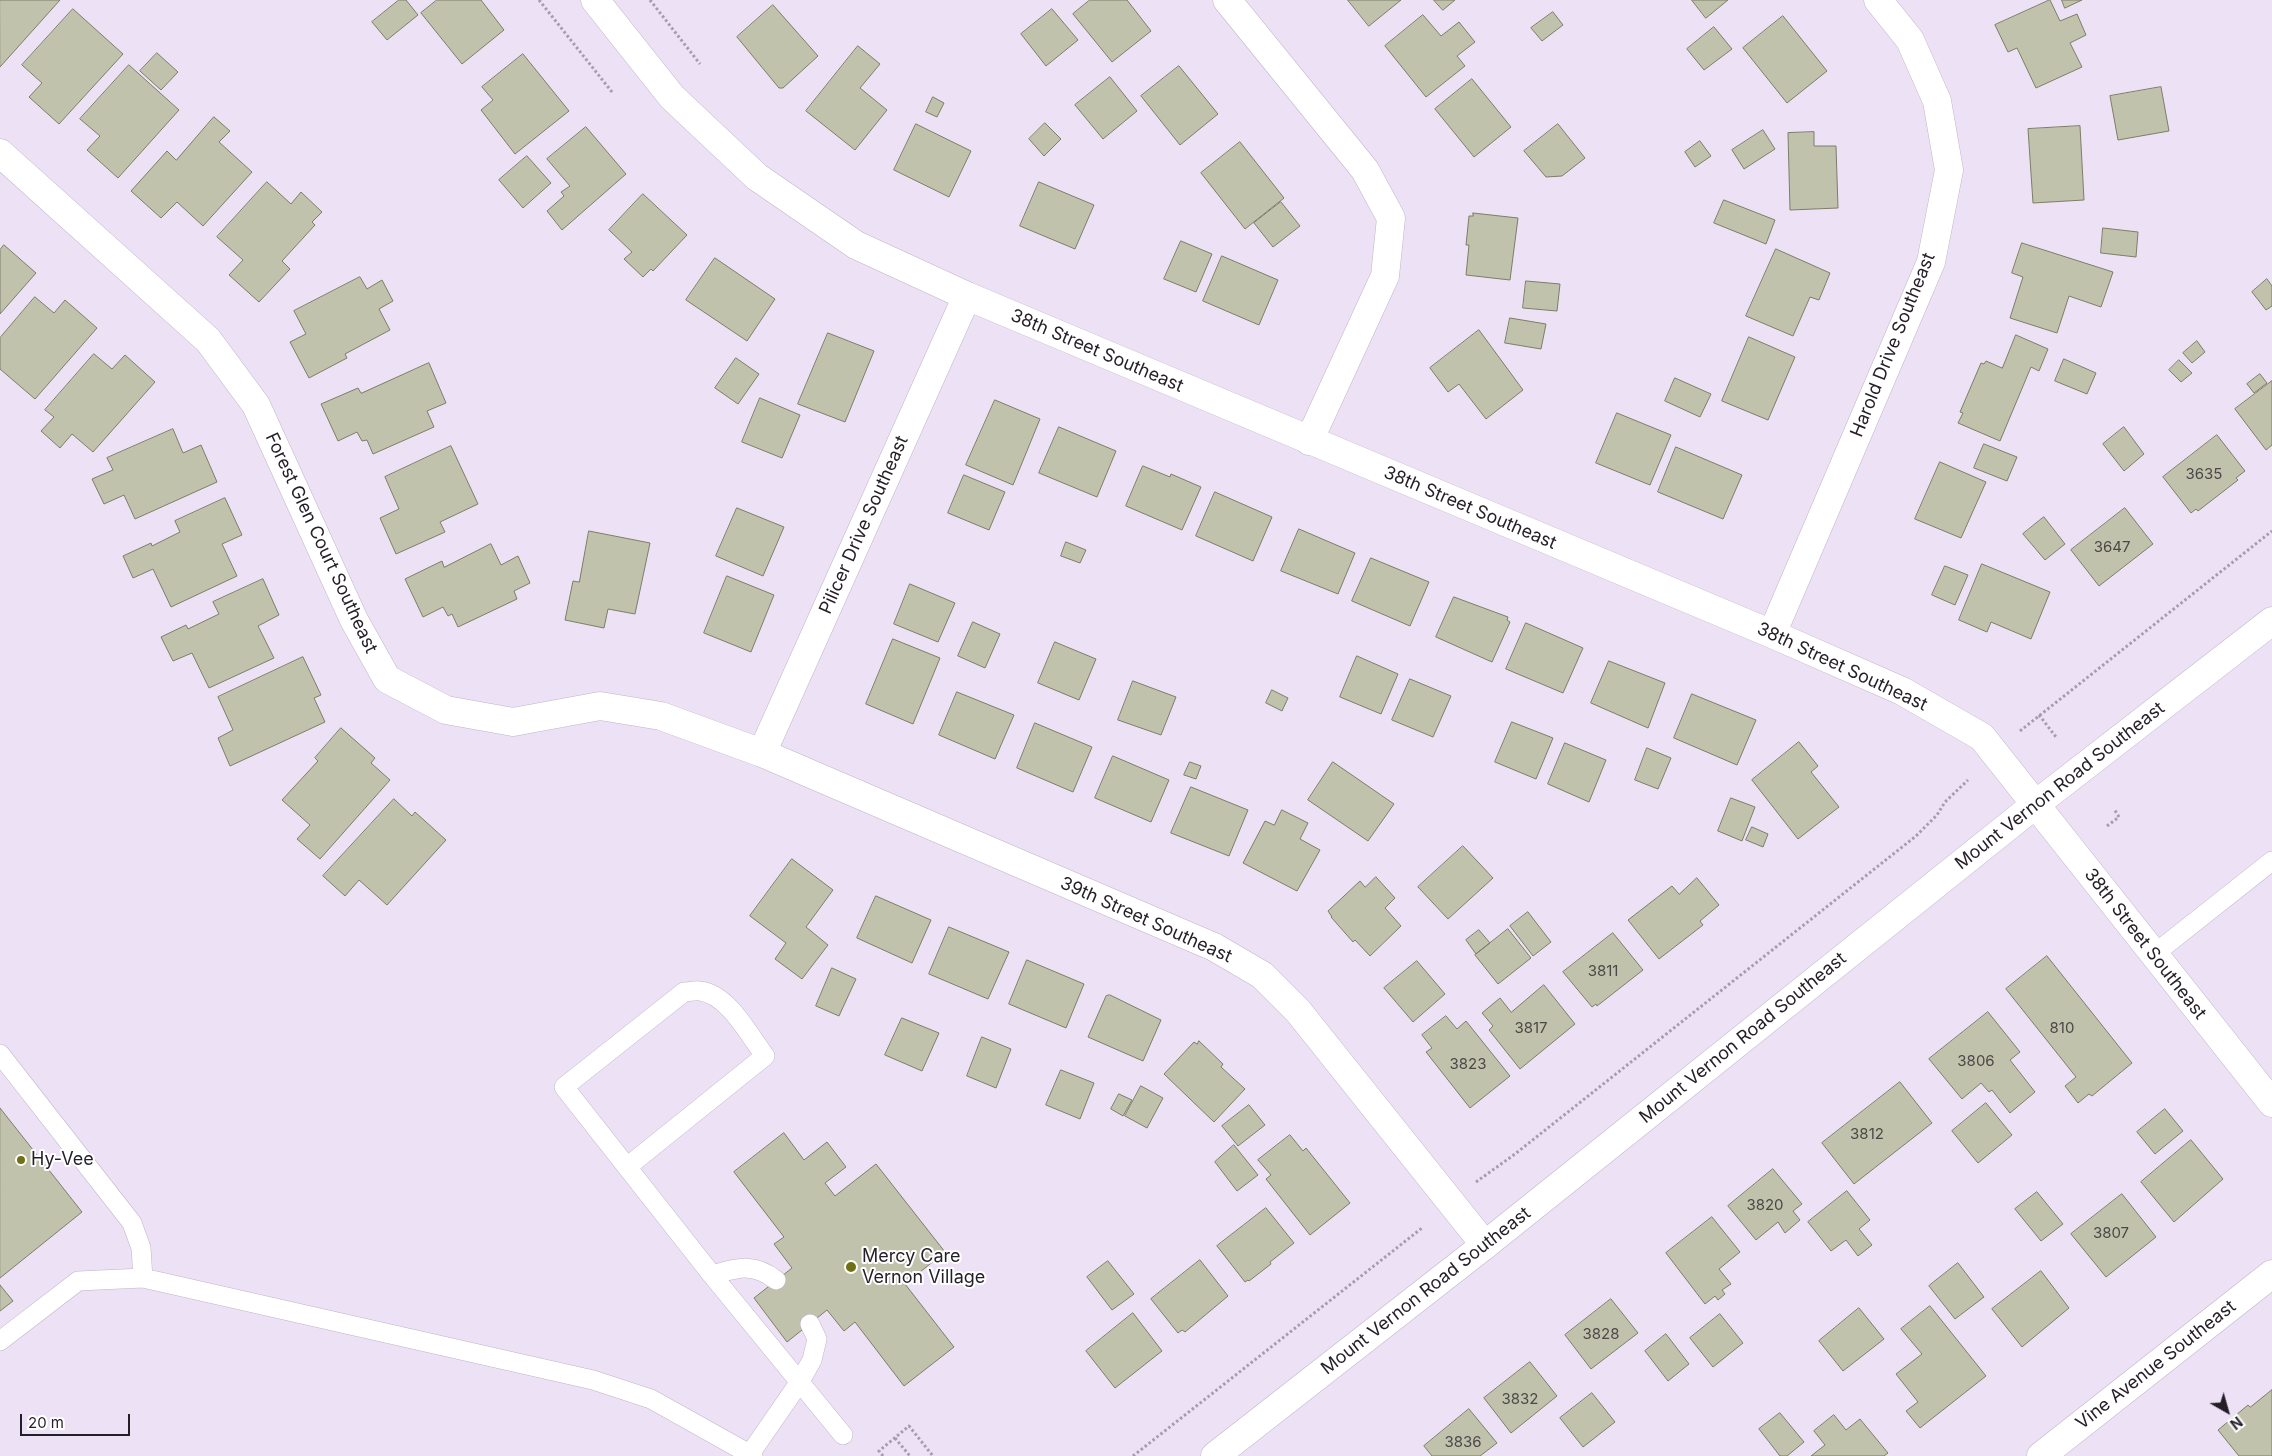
<!DOCTYPE html>
<html>
<head>
<meta charset="utf-8">
<style>
	body { margin:0 }
	#map { position:relative; width:2272px; height:1456px; overflow:hidden; background:#ede1f5; font-family:Inter,sans-serif }
	canvas { display:block }
	.north { position:absolute; left:2202px; top:1386px; width:50px; height:50px; -webkit-text-stroke:4px #fff; paint-order:stroke; rotate:142deg; font-size:14px; font-weight:700; line-height:20px; text-align:center; color:#241f26 }
	.north::after { content:''; display:block; margin:auto; width:18px; height:22px; background:#241f26; clip-path:polygon(50% 0,100% 100%,50% 72%,0 100%) }
	.scale { position:absolute; left:20px; top:1414px; width:110px; height:22px; box-sizing:border-box; border:2px solid #241f26; border-top:0; padding-left:6px; font-size:15px; line-height:18px; white-space:nowrap; color:#241f26; -webkit-text-stroke:4px #fff; paint-order:stroke }
</style>
</head>
<body>
<div id="map">
<canvas width="2272" height="1456"></canvas>
<div class="north">N</div>
<div class="scale">20 m</div>
</div>
<script>
const ctx = document.querySelector('canvas').getContext('2d');
ctx.lineJoin = 'round';
function paint(path, color) {
  ctx.fillStyle = color;
  ctx.fill(path, 'evenodd');
}
function stroke(path, color, width, dash) {
  ctx.strokeStyle = color;
  ctx.lineWidth = width;
  ctx.lineCap = dash ? 'butt' : 'round';
  ctx.setLineDash(dash || []);
  ctx.stroke(path);
}
function label(font, color, halo, rows, align = 'center') {
  ctx.font = font + ' Inter,sans-serif';
  ctx.lineWidth = 4;
  ctx.setLineDash([]);
  ctx.textBaseline = 'middle';
  ctx.strokeStyle = halo;
  ctx.fillStyle = color;
  for (const [text, x, y, turn = 0] of rows) {
    ctx.save();
    ctx.translate(x, y);
    ctx.rotate((+turn || 0) * Math.PI / 180);
    ctx.textAlign = isNaN(turn) ? turn : align;
    if (halo) ctx.strokeText(text, 0, 0);
    ctx.fillText(text, 0, 0);
    ctx.restore();
  }
}
const building = new Path2D(`
	M 0,0 L 60,0 L 0,67 Z
	M 399,0 L 406,0 L 418,15 L 387,40 L 372,22 Z
	M 437,0 L 481,0 L 504,30 L 462,64 L 421,13 Z
	M 1090,0 L 1127,0 L 1151,31 L 1112,62 L 1073,14 Z
	M 1348,0 L 1401,0 L 1369,26 Z
	M 1434,0 L 1455,0 L 1443,10 Z
	M 1692,0 L 1728,0 L 1706,18 Z
	M 2050,0 L 2060,21 L 2077,14 L 2086,35 L 2070,43 L 2082,67 L 2036,88 L 2017,48 L 2008,52 L 1995,25 Z
	M 2062,0 L 2082,0 L 2065,8 Z
	M 773,5 L 818,56 L 783,88 L 779,88 L 737,37 Z
	M 73,9 L 123,54 L 59,124 L 29,97 L 42,83 L 22,65 Z
	M 1052,9 L 1078,40 L 1046,66 L 1021,34 Z
	M 1553,12 L 1563,25 L 1542,41 L 1531,28 Z
	M 1423,15 L 1441,36 L 1459,22 L 1475,42 L 1457,56 L 1465,66 L 1426,97 L 1385,46 Z
	M 1783,16 L 1827,71 L 1787,103 L 1743,48 Z
	M 1714,27 L 1732,49 L 1704,70 L 1687,49 Z
	M 858,46 L 880,64 L 860,88 L 887,110 L 855,150 L 806,111 Z
	M 157,53 L 178,72 L 161,90 L 140,71 Z
	M 523,54 L 569,111 L 515,154 L 481,110 L 493,100 L 482,87 Z
	M 129,65 L 179,110 L 118,178 L 87,150 L 100,136 L 80,119 Z
	M 1179,66 L 1218,114 L 1180,145 L 1141,96 Z
	M 1110,77 L 1137,111 L 1103,139 L 1075,105 Z
	M 1472,79 L 1511,127 L 1474,157 L 1435,109 Z
	M 2161,87 L 2169,131 L 2118,140 L 2110,96 Z
	M 933,97 L 944,103 L 937,117 L 926,112 Z
	M 214,117 L 230,131 L 219,142 L 252,172 L 203,226 L 177,202 L 161,218 L 131,191 L 167,151 L 176,160 Z
	M 1045,123 L 1061,139 L 1044,156 L 1029,139 Z
	M 916,124 L 971,151 L 949,197 L 894,170 Z
	M 1558,124 L 1585,158 L 1562,176 L 1546,177 L 1524,151 Z
	M 2080,126 L 2084,200 L 2033,203 L 2028,129 Z
	M 586,127 L 626,174 L 562,230 L 547,211 L 564,196 L 561,192 L 570,186 L 547,159 Z
	M 1763,130 L 1775,149 L 1744,169 L 1732,150 Z
	M 1814,132 L 1814,146 L 1836,146 L 1838,208 L 1790,210 L 1788,133 Z
	M 1700,141 L 1711,156 L 1695,167 L 1685,152 Z
	M 1240,142 L 1284,198 L 1245,229 L 1201,173 Z
	M 527,156 L 551,183 L 523,208 L 499,180 Z
	M 267,182 L 291,204 L 301,192 L 322,212 L 312,222 L 315,225 L 282,261 L 290,269 L 259,302 L 229,275 L 243,260 L 217,237 Z
	M 1039,182 L 1094,205 L 1075,249 L 1020,226 Z
	M 643,194 L 687,235 L 653,271 L 651,269 L 643,277 L 624,259 L 632,252 L 609,230 Z
	M 1724,200 L 1775,220 L 1766,244 L 1714,223 Z
	M 1281,202 L 1300,226 L 1273,247 L 1254,223 Z
	M 1473,213 L 1518,218 L 1510,280 L 1466,275 L 1469,245 L 1466,245 L 1469,216 L 1473,216 Z
	M 2103,228 L 2138,232 L 2136,257 L 2101,253 Z
	M 1181,241 L 1212,254 L 1196,292 L 1164,279 Z
	M 2022,243 L 2113,272 L 2101,307 L 2069,296 L 2057,333 L 2010,318 L 2023,277 L 2012,273 Z
	M 4,245 L 36,273 L 0,314 L 0,250 Z
	M 1776,249 L 1830,273 L 1819,300 L 1810,297 L 1793,336 L 1746,316 Z
	M 1222,256 L 1278,280 L 1259,325 L 1203,301 Z
	M 715,258 L 775,299 L 747,341 L 686,300 Z
	M 360,277 L 367,289 L 382,280 L 393,301 L 379,309 L 390,330 L 345,354 L 347,358 L 309,378 L 290,342 L 306,334 L 294,311 Z
	M 2267,279 L 2272,286 L 2272,306 L 2266,310 L 2252,292 Z
	M 1526,281 L 1560,284 L 1557,311 L 1523,308 Z
	M 35,297 L 54,313 L 65,300 L 97,328 L 35,399 L 0,369 L 0,338 Z
	M 1510,318 L 1546,324 L 1541,349 L 1505,343 Z
	M 1479,330 L 1523,390 L 1486,419 L 1459,384 L 1448,392 L 1430,368 Z
	M 828,333 L 874,351 L 845,422 L 798,404 Z
	M 2016,335 L 2048,349 L 2039,371 L 2031,367 L 2000,441 L 1958,423 L 1963,413 L 1960,412 L 1981,363 L 1984,364 L 1986,361 L 2002,368 Z
	M 1749,337 L 1795,357 L 1768,420 L 1722,401 Z
	M 2197,341 L 2205,352 L 2192,363 L 2183,353 Z
	M 94,354 L 112,369 L 125,355 L 155,382 L 93,452 L 72,434 L 60,448 L 41,431 L 54,417 L 45,410 Z
	M 736,358 L 759,374 L 738,404 L 715,388 Z
	M 2064,359 L 2096,373 L 2087,394 L 2055,381 Z
	M 2179,360 L 2192,373 L 2181,382 L 2169,370 Z
	M 429,363 L 446,403 L 427,411 L 434,427 L 373,454 L 367,440 L 362,441 L 357,432 L 338,441 L 321,404 L 358,388 L 361,393 Z
	M 2260,374 L 2267,383 L 2254,393 L 2247,384 Z
	M 1675,378 L 1711,394 L 1700,417 L 1665,401 Z
	M 2272,381 L 2272,445 L 2266,450 L 2235,409 Z
	M 760,398 L 800,415 L 782,458 L 742,442 Z
	M 995,400 L 1040,419 L 1013,485 L 966,465 Z
	M 1617,413 L 1671,435 L 1650,485 L 1596,463 Z
	M 1059,427 L 1116,451 L 1097,497 L 1039,473 Z
	M 2124,427 L 2144,454 L 2124,471 L 2103,444 Z
	M 173,429 L 183,453 L 201,445 L 217,482 L 135,519 L 124,495 L 104,504 L 92,479 L 113,470 L 107,458 Z
	M 2217,435 L 2245,471 L 2236,478 L 2238,480 L 2198,511 L 2196,509 L 2191,513 L 2163,477 Z
	M 1984,444 L 2017,457 L 2007,481 L 1974,468 Z
	M 451,446 L 478,504 L 440,522 L 445,532 L 396,554 L 380,518 L 399,509 L 385,477 Z
	M 1676,447 L 1742,475 L 1723,519 L 1658,492 Z
	M 1940,462 L 1986,482 L 1961,538 L 1915,519 Z
	M 1143,466 L 1170,477 L 1171,474 L 1201,487 L 1182,530 L 1126,506 Z
	M 964,475 L 1005,492 L 989,530 L 948,513 Z
	M 1215,492 L 1272,517 L 1253,561 L 1196,536 Z
	M 225,498 L 242,535 L 222,544 L 237,576 L 171,607 L 153,569 L 133,578 L 123,556 L 151,543 L 152,546 L 180,532 L 175,521 Z
	M 737,508 L 784,527 L 763,576 L 716,556 Z
	M 2125,508 L 2153,544 L 2099,586 L 2071,550 Z
	M 2044,517 L 2065,544 L 2045,560 L 2023,534 Z
	M 1299,529 L 1355,553 L 1338,594 L 1281,571 Z
	M 589,531 L 650,543 L 635,614 L 608,609 L 604,628 L 565,620 L 573,581 L 579,582 Z
	M 1066,542 L 1086,550 L 1080,563 L 1061,556 Z
	M 491,544 L 501,565 L 518,556 L 530,583 L 514,591 L 517,599 L 458,627 L 452,614 L 448,616 L 443,607 L 423,617 L 405,579 L 442,561 L 444,567 Z
	M 1371,558 L 1429,582 L 1410,626 L 1352,601 Z
	M 1982,564 L 2050,592 L 2031,639 L 1991,622 L 1987,632 L 1959,620 Z
	M 1945,566 L 1968,575 L 1955,605 L 1932,595 Z
	M 727,576 L 774,595 L 751,652 L 704,633 Z
	M 263,579 L 279,615 L 258,626 L 274,658 L 209,688 L 192,653 L 173,661 L 161,637 L 186,625 L 188,629 L 219,614 L 213,602 Z
	M 910,584 L 955,603 L 938,642 L 894,624 Z
	M 1454,597 L 1508,617 L 1507,620 L 1510,622 L 1492,662 L 1436,637 Z
	M 973,622 L 1000,634 L 985,668 L 958,656 Z
	M 1526,623 L 1583,648 L 1563,693 L 1506,669 Z
	M 893,639 L 940,658 L 913,724 L 866,704 Z
	M 1055,642 L 1096,659 L 1079,700 L 1038,683 Z
	M 1357,656 L 1398,674 L 1381,714 L 1340,697 Z
	M 303,657 L 321,695 L 314,698 L 325,722 L 230,766 L 218,738 L 233,730 L 218,697 Z
	M 1609,661 L 1665,683 L 1648,728 L 1591,703 Z
	M 1410,679 L 1451,696 L 1433,737 L 1392,720 Z
	M 1133,681 L 1176,697 L 1161,735 L 1118,720 Z
	M 1272,690 L 1288,698 L 1282,711 L 1266,703 Z
	M 957,692 L 1014,715 L 995,759 L 939,735 Z
	M 1692,694 L 1756,720 L 1737,765 L 1674,738 Z
	M 1512,722 L 1553,738 L 1536,779 L 1495,762 Z
	M 1035,723 L 1092,747 L 1073,792 L 1017,768 Z
	M 341,728 L 375,758 L 371,763 L 390,780 L 320,859 L 297,839 L 310,825 L 282,800 L 318,761 L 315,758 Z
	M 1799,742 L 1818,766 L 1811,772 L 1839,807 L 1798,839 L 1752,780 Z
	M 1565,743 L 1606,760 L 1589,802 L 1548,784 Z
	M 1647,748 L 1671,758 L 1658,789 L 1635,780 Z
	M 1113,756 L 1169,780 L 1151,822 L 1095,798 Z
	M 1190,762 L 1201,766 L 1196,779 L 1184,775 Z
	M 1333,762 L 1394,804 L 1368,841 L 1308,800 Z
	M 1191,787 L 1248,810 L 1229,856 L 1171,833 Z
	M 1731,798 L 1755,807 L 1742,841 L 1718,831 Z
	M 394,799 L 412,816 L 415,812 L 446,840 L 387,905 L 359,880 L 345,896 L 323,876 Z
	M 1282,810 L 1308,823 L 1300,839 L 1320,850 L 1297,891 L 1243,863 L 1265,821 L 1274,825 Z
	M 1752,827 L 1768,834 L 1763,847 L 1746,840 Z
	M 1463,846 L 1493,878 L 1448,919 L 1418,887 Z
	M 792,859 L 833,890 L 806,927 L 828,945 L 802,979 L 775,959 L 786,943 L 750,916 Z
	M 1376,877 L 1395,898 L 1385,908 L 1401,926 L 1370,956 L 1355,940 L 1353,942 L 1331,917 L 1332,917 L 1328,911 L 1360,881 L 1365,887 Z
	M 1697,878 L 1719,905 L 1700,921 L 1703,925 L 1659,959 L 1628,920 L 1672,886 L 1679,894 Z
	M 876,896 L 931,920 L 912,963 L 857,938 Z
	M 1528,912 L 1551,942 L 1533,956 L 1510,926 Z
	M 949,927 L 1009,952 L 988,999 L 929,974 Z
	M 1508,929 L 1531,958 L 1498,984 L 1475,955 Z
	M 1479,930 L 1490,943 L 1476,954 L 1466,940 Z
	M 1613,933 L 1643,970 L 1597,1006 L 1596,1004 L 1592,1007 L 1563,972 Z
	M 2047,956 L 2132,1063 L 2092,1096 L 2089,1094 L 2078,1103 L 2065,1086 L 2076,1077 L 2006,989 Z
	M 1027,960 L 1084,984 L 1066,1028 L 1009,1004 Z
	M 1417,961 L 1445,994 L 1413,1022 L 1384,988 Z
	M 832,968 L 856,979 L 839,1016 L 816,1006 Z
	M 1544,985 L 1575,1024 L 1520,1069 L 1489,1030 L 1493,1026 L 1482,1013 L 1500,998 L 1511,1012 Z
	M 1110,995 L 1161,1020 L 1143,1061 L 1088,1037 L 1106,996 Z
	M 1988,1012 L 2020,1052 L 2010,1060 L 2035,1092 L 2010,1113 L 1992,1090 L 1989,1092 L 1981,1083 L 1962,1099 L 1929,1059 Z
	M 1446,1016 L 1457,1029 L 1466,1021 L 1510,1076 L 1470,1108 L 1426,1052 L 1432,1048 L 1422,1035 Z
	M 902,1018 L 939,1033 L 922,1071 L 885,1055 Z
	M 982,1037 L 1011,1049 L 996,1088 L 967,1076 Z
	M 1199,1041 L 1223,1064 L 1221,1067 L 1245,1089 L 1214,1122 L 1164,1074 L 1194,1042 L 1197,1044 Z
	M 1061,1070 L 1094,1083 L 1080,1119 L 1046,1105 Z
	M 1900,1082 L 1932,1123 L 1854,1184 L 1822,1143 Z
	M 1141,1086 L 1163,1098 L 1147,1128 L 1125,1116 Z
	M 1119,1094 L 1132,1100 L 1123,1116 L 1111,1109 Z
	M 1986,1103 L 2012,1135 L 1978,1163 L 1952,1131 Z
	M 1249,1105 L 1265,1125 L 1238,1146 L 1222,1126 Z
	M 0,1108 L 82,1212 L 0,1278 Z
	M 2165,1109 L 2183,1131 L 2155,1154 L 2137,1132 Z
	M 784,1133 L 804,1160 L 827,1142 L 846,1167 L 825,1183 L 835,1196 L 876,1164 L 945,1252 L 905,1284 L 954,1347 L 904,1386 L 855,1322 L 844,1331 L 827,1310 L 787,1342 L 754,1298 L 792,1268 L 774,1244 L 784,1237 L 734,1172 Z
	M 1290,1135 L 1303,1151 L 1306,1148 L 1350,1203 L 1310,1235 L 1266,1179 L 1271,1175 L 1258,1160 Z
	M 2191,1140 L 2223,1179 L 2174,1222 L 2141,1182 Z
	M 1234,1145 L 1258,1175 L 1237,1191 L 1215,1162 Z
	M 1773,1169 L 1802,1204 L 1793,1211 L 1800,1220 L 1785,1233 L 1778,1222 L 1756,1240 L 1728,1206 Z
	M 1847,1191 L 1870,1220 L 1859,1229 L 1872,1245 L 1858,1256 L 1846,1240 L 1831,1251 L 1808,1222 Z
	M 2037,1192 L 2063,1224 L 2041,1241 L 2015,1209 Z
	M 2122,1194 L 2156,1237 L 2106,1277 L 2071,1234 Z
	M 1266,1208 L 1294,1243 L 1270,1262 L 1271,1264 L 1249,1281 L 1248,1280 L 1245,1282 L 1217,1246 Z
	M 1712,1217 L 1740,1252 L 1719,1269 L 1731,1284 L 1722,1290 L 1725,1294 L 1718,1300 L 1715,1296 L 1705,1304 L 1666,1253 Z
	M 1200,1260 L 1228,1296 L 1185,1332 L 1182,1330 L 1178,1333 L 1151,1299 Z
	M 1108,1261 L 1134,1294 L 1112,1310 L 1087,1277 Z
	M 1958,1263 L 1984,1297 L 1955,1319 L 1929,1286 Z
	M 2041,1271 L 2069,1308 L 2022,1347 L 1992,1309 Z
	M 0,1285 L 13,1301 L 0,1311 Z
	M 1611,1299 L 1638,1333 L 1591,1369 L 1565,1335 Z
	M 1930,1306 L 1986,1376 L 1920,1428 L 1906,1411 L 1918,1402 L 1896,1374 L 1922,1354 L 1901,1329 Z
	M 1859,1308 L 1884,1339 L 1843,1371 L 1819,1341 Z
	M 1133,1313 L 1162,1351 L 1115,1388 L 1086,1351 Z
	M 1720,1314 L 1743,1343 L 1713,1367 L 1690,1338 Z
	M 1666,1334 L 1689,1364 L 1668,1381 L 1645,1351 Z
	M 1530,1362 L 1557,1396 L 1511,1433 L 1484,1398 Z
	M 2272,1390 L 2272,1456 L 2239,1456 L 2218,1430 L 2248,1405 L 2250,1407 Z
	M 1592,1393 L 1615,1422 L 1583,1447 L 1560,1418 Z
	M 1469,1409 L 1497,1443 L 1480,1456 L 1432,1456 L 1424,1446 Z
	M 1780,1413 L 1804,1442 L 1787,1456 L 1780,1456 L 1759,1429 Z
	M 1834,1415 L 1846,1430 L 1860,1419 L 1888,1453 L 1884,1456 L 1811,1456 L 1825,1445 L 1814,1431 Z`);
const path = new Path2D(`
	M 539,0 L 612,92
	M 650,0 L 700,64
	M 2039,715 L 2056,737
	M 2020,731 L 2272,531
	M 2107,826 L 2119,817 L 2114,809
	M 1476,1182 L 1515,1154 L 1916,836 L 1937,815 L 1945,802 L 1968,780
	M 895,1438 L 910,1456
	M 883,1456 L 879,1451 L 909,1426 L 933,1456
	M 1133,1456 L 1422,1228`);
const lane = new Path2D(`
	M 2153,955 L 2272,861
	M 0,1054 L 132,1223 L 141,1248 L 143,1278
	M 627,1167 L 765,1056 C 749,1035 728,994 700,991 C 695,990 689,992 684,992 L 564,1087 L 712,1275 C 737,1268 754,1262 776,1280
	M 712,1275 L 843,1435
	M 0,1341 L 78,1281 L 143,1278 L 593,1380 L 651,1399 L 753,1456
	M 750,1454 L 799,1383 L 812,1360 L 817,1339 L 810,1324`);
const street = new Path2D(`
	M 595,0 L 672,97 L 757,177 L 856,245 L 967,296 L 1772,634 L 1902,691 L 1982,737 L 2272,1103
	M 1227,0 L 1365,170 L 1391,218 L 1385,276 L 1309,441
	M 0,153 L 208,340 L 256,405 L 354,620 L 387,679 L 446,710 L 513,722 L 600,706 L 661,716 L 762,753 L 1214,947 L 1262,975 L 1298,1011 L 1485,1245
	M 1772,634 L 1931,262 L 1949,170 L 1937,101 L 1910,40 L 1878,0
	M 762,753 L 967,296
	M 2041,1456 L 2272,1274`);
const primary = new Path2D(`
	M 1215,1456 L 1485,1245 L 2036,804 L 2272,621`);
const markers = [
	[21,1160,5,"#717114"],
	[851,1267,6,"#717114"]
];
const numberNames = [
	["3635",2204,474],
	["3647",2112,547],
	["3811",1603,971],
	["3817",1531,1028],
	["810",2062,1028],
	["3806",1976,1061],
	["3823",1468,1064],
	["3812",1867,1134],
	["3820",1765,1205],
	["3807",2111,1233],
	["3828",1601,1334],
	["3832",1520,1399],
	["3836",1463,1442]
];
const streetNames = [
	["Harold Drive Southeast",1893,345,-68],
	["38th Street Southeast",1097,351,23],
	["38th Street Southeast",1470,508,23],
	["Pilicer Drive Southeast",864,525,-66],
	["Forest Glen Court Southeast",321,543,65],
	["38th Street Southeast",1842,667,25],
	["Mount Vernon Road Southeast",2060,786,-38],
	["39th Street Southeast",1146,920,24],
	["38th Street Southeast",2145,944,52],
	["Mount Vernon Road Southeast",1743,1038,-39],
	["Mount Vernon Road Southeast",1426,1291,-38],
	["Vine Avenue Southeast",2156,1365,-38]
];
const poiNames = [
	["Hy-Vee",31,1160],
	["Mercy Care",862,1257],
	["Vernon Village",862,1278]
];
paint(building, '#c1c2ac');
stroke(building, '#7c7d68', 1);
stroke(lane, '#c0b4c7', 20);
stroke(street, '#c0b4c7', 29);
stroke(primary, '#c0b4c7', 29);
stroke(path, '#a69dac', 3, [2.5, 2.5]);
stroke(lane, '#fff', 19);
stroke(street, '#fff', 28);
stroke(primary, '#fff', 28);
for (const [x, y, r, color] of markers) {
  const dot = new Path2D();
  dot.arc(x, y, r, 0, 2 * Math.PI);
  ctx.fillStyle = color;
  ctx.fill(dot);
  stroke(dot, '#fff', 2);
}
label('15px', '#4b4848', null, numberNames);
label('18px', '#241f26', '#fff', streetNames);
label('18px', '#241f26', '#fff', poiNames, 'left');
</script>
</body>
</html>
